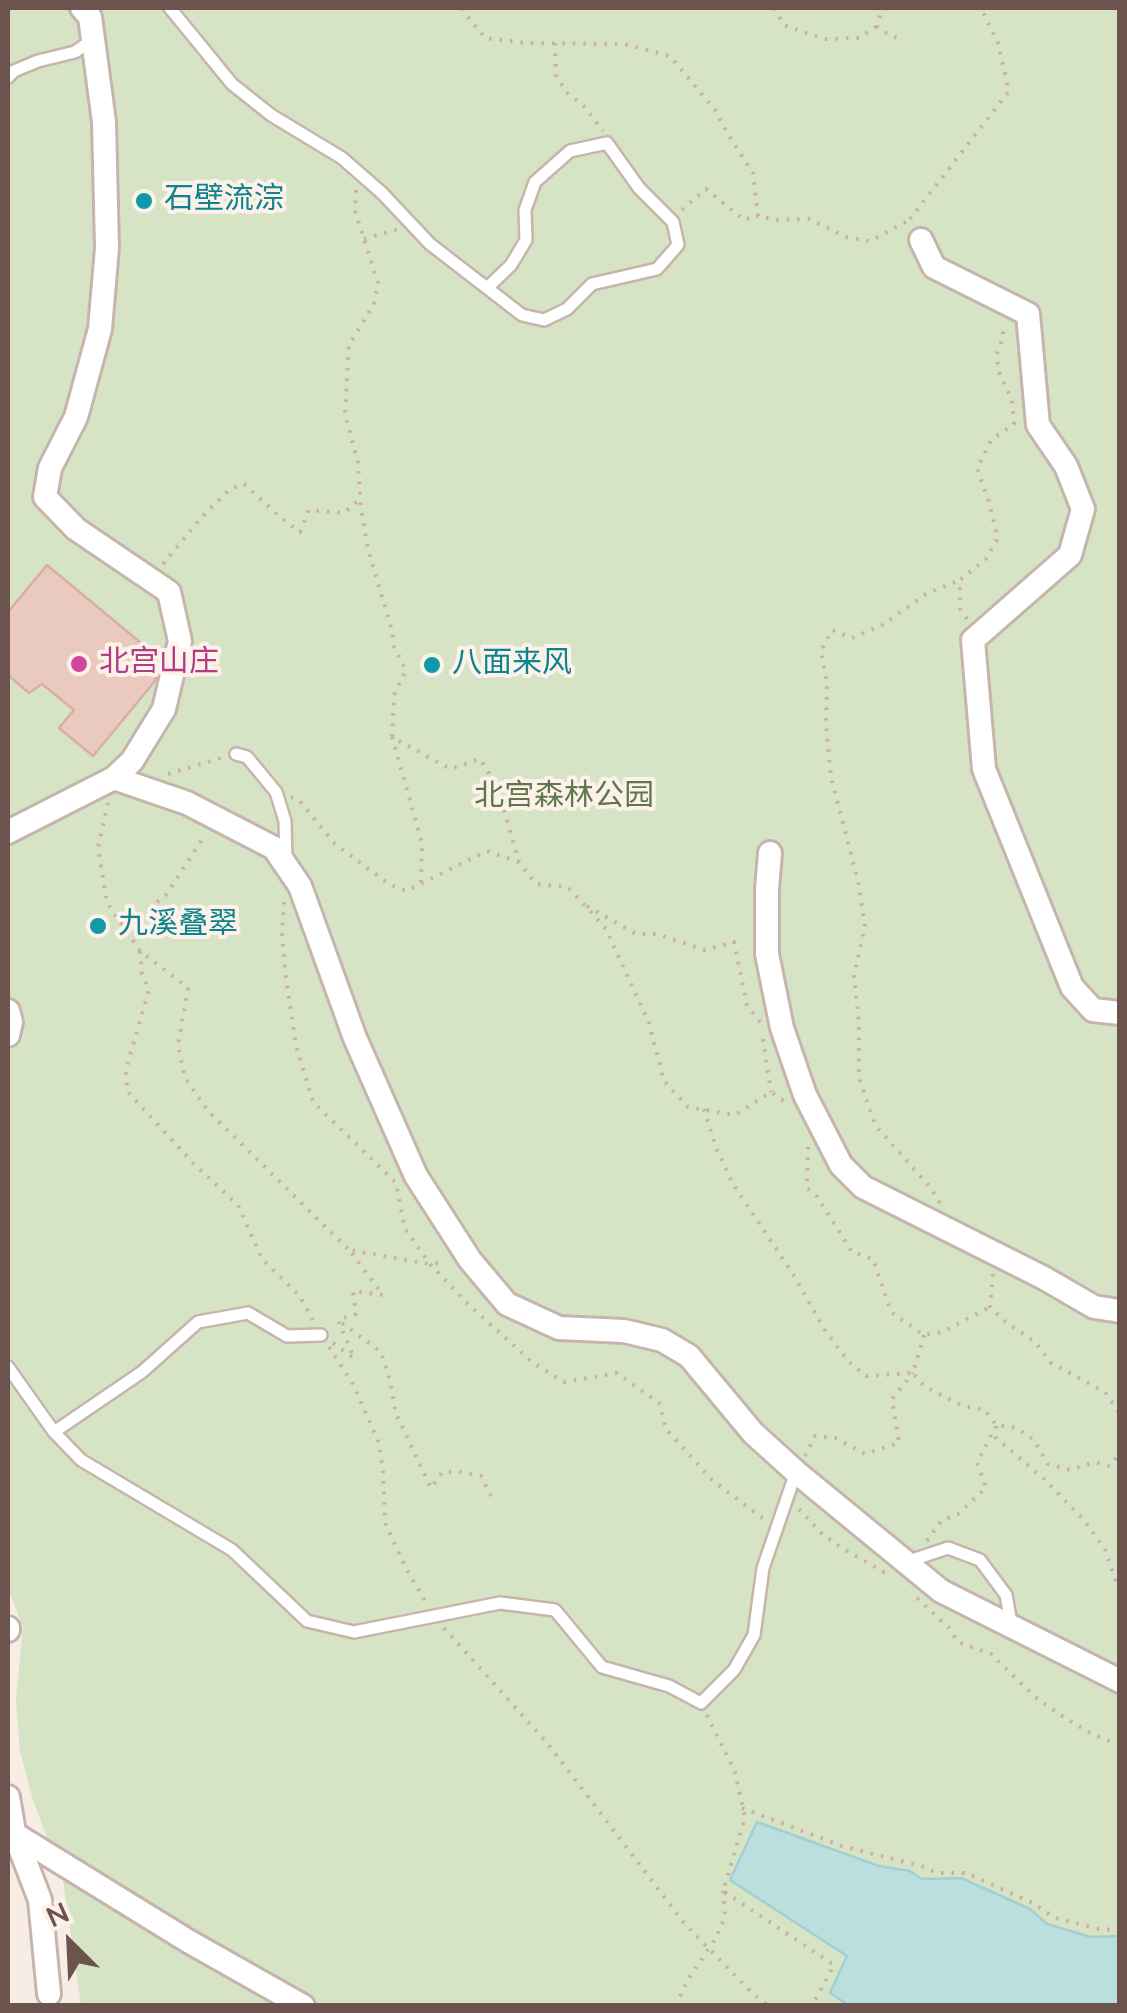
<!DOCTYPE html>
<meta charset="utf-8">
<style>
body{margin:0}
#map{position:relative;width:1127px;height:2013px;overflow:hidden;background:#f8ede4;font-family:"Nunito Sans",sans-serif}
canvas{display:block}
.frame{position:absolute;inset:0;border:10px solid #6d534d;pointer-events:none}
.north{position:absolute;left:20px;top:1893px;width:100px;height:100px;-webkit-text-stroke:8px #fcf2e9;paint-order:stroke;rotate:336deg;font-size:28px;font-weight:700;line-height:40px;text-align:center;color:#6d534d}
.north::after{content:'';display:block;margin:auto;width:35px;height:45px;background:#6d534d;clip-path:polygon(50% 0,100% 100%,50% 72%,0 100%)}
</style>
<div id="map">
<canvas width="1127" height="2013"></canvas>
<div class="frame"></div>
<div class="north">N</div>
</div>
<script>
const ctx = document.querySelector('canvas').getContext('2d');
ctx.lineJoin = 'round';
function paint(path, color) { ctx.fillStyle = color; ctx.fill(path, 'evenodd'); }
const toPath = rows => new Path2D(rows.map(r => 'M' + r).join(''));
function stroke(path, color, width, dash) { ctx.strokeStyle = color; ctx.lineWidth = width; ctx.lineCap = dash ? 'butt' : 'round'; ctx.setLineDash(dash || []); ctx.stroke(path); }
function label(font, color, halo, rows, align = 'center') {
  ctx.font = font + ' "Nunito Sans","Noto Sans SC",sans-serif'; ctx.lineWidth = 8; ctx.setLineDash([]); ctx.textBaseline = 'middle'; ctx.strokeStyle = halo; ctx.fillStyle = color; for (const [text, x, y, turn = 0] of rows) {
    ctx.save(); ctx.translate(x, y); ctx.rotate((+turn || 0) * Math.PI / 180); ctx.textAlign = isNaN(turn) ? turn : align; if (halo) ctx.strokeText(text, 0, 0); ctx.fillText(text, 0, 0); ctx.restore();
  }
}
paint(toPath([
 [8,8,1119,8,1119,2005,81,2005,63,1881,33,1800,20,1752,16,1700,23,1627,8,1589]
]), '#d6e4c5');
const water = toPath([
 [757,1822,879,1866,910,1871,922,1879,961,1878,1030,1909,1047,1924,1091,1937,1119,1936,1119,2005,848,2005,830,1993,847,1956,730,1880,757,1822]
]);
paint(water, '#bbdfde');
stroke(water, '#a3cfcf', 2.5);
const building = toPath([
 [47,565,147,648,140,655,158,670,155,681,93,756,59,728,74,710,42,684,29,693,8,675,8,612,47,565]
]);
paint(building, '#eac9bf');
stroke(building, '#daaea2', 2.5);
const lane = toPath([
 [170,8,232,84,271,115,342,158,382,193,430,244,522,315,544,320,567,309,592,284,657,269,678,245,673,222,639,188,607,143,570,151,535,182,525,210,526,240,511,265,487,288],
 [8,77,14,71,38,61,75,52,92,40],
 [236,754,247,757,276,792,285,821,286,861],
 [8,1367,54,1432,81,1460,232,1550,307,1621,354,1632,500,1603,555,1610,602,1667,669,1686,701,1703,734,1670,754,1635,763,1568,796,1472],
 [54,1432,142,1372,198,1322,248,1313,287,1336,321,1335],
 [906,1562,948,1548,980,1560,1006,1595,1011,1623]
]);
const street = toPath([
 [921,240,934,267,1028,314,1038,425,1066,466,1083,509,1070,555,973,640,984,769,1072,987,1093,1010,1120,1013],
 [114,778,187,803,274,848,300,886,355,1038,416,1176,470,1260,507,1304,559,1328,624,1331,662,1340,689,1356,753,1433,796,1472,941,1591,1120,1681],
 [8,832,114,778,132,761,164,709,180,641,169,592,76,529,45,497,50,468,76,417,100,329,107,248,104,122,90,17,82,8],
 [770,853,767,889,767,954,782,1028,805,1095,841,1165,863,1187,1044,1278,1094,1307,1120,1311],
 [8,1011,11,1022,8,1035],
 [8,1628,8,1630],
 [8,1797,14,1832,40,1900,49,1994],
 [8,1830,188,1941,303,2006]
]);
stroke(lane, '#c7b4ac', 16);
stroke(street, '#c7b4ac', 28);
stroke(toPath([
 [463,8,463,11,485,38,526,43,624,44,670,56,715,110,729,136,753,173,758,216,777,220,809,219,846,237,870,241,908,221],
 [774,8,784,25,824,39,859,38,877,26],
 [887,8,881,13,877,26,890,36,903,39],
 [555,43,556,75,566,92,585,107,603,131],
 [356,190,355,211,378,283,374,304,349,345,345,414,358,463,361,509,368,549,392,631,394,647,406,670,394,695,392,737,450,769,480,759,497,786,519,862,536,884,568,887,606,929,649,1023,664,1081,688,1107,735,1115,771,1092,788,1104],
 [682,210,706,189,744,220,758,216],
 [910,219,1009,91,998,43,981,8],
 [364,239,398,229],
 [163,564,201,518,229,490,244,484,280,517,300,532,309,510,344,513,360,499],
 [967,619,960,609,960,580,986,559,998,538,988,499,977,469,991,440,1014,424,1012,400,998,370,997,354,1003,338,1003,324],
 [392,737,422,843,421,883],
 [168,774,221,758],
 [291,797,299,800,335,844,389,884,406,891,487,851,519,862],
 [108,803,98,848,107,903,140,951,188,988,178,1045,185,1078,209,1112,349,1250],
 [284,902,282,933,286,979,296,1045,313,1102,396,1183,405,1229,430,1264,468,1304,532,1362,564,1382,617,1373,659,1403,666,1429,712,1480,765,1520],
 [587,906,636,934,657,934,705,950,734,942,747,1005,761,1023],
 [121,923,142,914,166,895,205,835],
 [140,951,142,974,149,990,126,1069,127,1091,194,1164,238,1205,262,1259,299,1295,314,1322],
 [763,1039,771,1092],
 [704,1109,716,1148,733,1184,793,1274,826,1332,849,1362,866,1376,913,1373],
 [808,1147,807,1188,816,1195,852,1252,873,1259,891,1312,924,1335,942,1332,990,1307],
 [940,1203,930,1187,875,1125,859,1077,859,1025,854,975,865,926,858,881,831,777,826,725,827,684,821,651,832,630,852,638,881,626,926,594,960,580],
 [993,1274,990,1307,1002,1319,1035,1342,1051,1363,1105,1392,1120,1414],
 [342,1323,381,1352,390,1381,396,1414,431,1488,442,1472,460,1472,481,1476,491,1496],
 [924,1335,913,1373,924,1386,963,1406,985,1410,996,1425,1017,1428,1034,1440,1048,1464,1070,1470,1095,1462,1110,1466,1120,1453],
 [333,1343,354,1358,338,1320,356,1314,353,1291,383,1295,349,1250,430,1264,446,1262],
 [329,1347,353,1384,379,1443,383,1472,385,1523,408,1572,427,1604],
 [996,1426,996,1438,1044,1479,1083,1519,1105,1549,1120,1594],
 [805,1456,815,1436,835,1438,865,1454,899,1443,892,1399,913,1373],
 [799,1509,822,1534,842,1548,887,1574],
 [927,1541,941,1521,958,1514,986,1488,977,1463,994,1429],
 [917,1598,948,1627,958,1642,991,1654,1034,1696,1059,1714,1092,1734,1120,1745],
 [444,1628,548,1744,684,1923,751,1992,768,2006],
 [707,1715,735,1772,745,1818,723,1891,834,1965,812,2006],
 [742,1808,842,1846,925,1867,937,1873,966,1873,1033,1903,1055,1918,1099,1929,1120,1930],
 [676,2006,687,1981,716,1938,725,1917,723,1891]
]), '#ceada3', 4, [2.5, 8]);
stroke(lane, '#fff', 11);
stroke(street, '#fff', 22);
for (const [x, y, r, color] of [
 [144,201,10,"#0f9aa8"],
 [79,664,10,"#d1479c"],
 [432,665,10,"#0f9aa8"],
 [98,926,10,"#0f9aa8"]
]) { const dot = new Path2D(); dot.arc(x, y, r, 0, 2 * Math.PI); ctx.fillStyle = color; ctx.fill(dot); stroke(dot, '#fcf2e9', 4); }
label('30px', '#0d838f', '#fcf2e9', [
 ["石壁流淙",164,201],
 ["八面来风",452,665],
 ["九溪叠翠",118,926]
], 'left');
label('30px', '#b23c85', '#fcf2e9', [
 ["北宫山庄",99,664]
], 'left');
label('30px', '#5f774a', '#fcf2e9', [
 ["北宫森林公园",564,798]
]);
</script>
